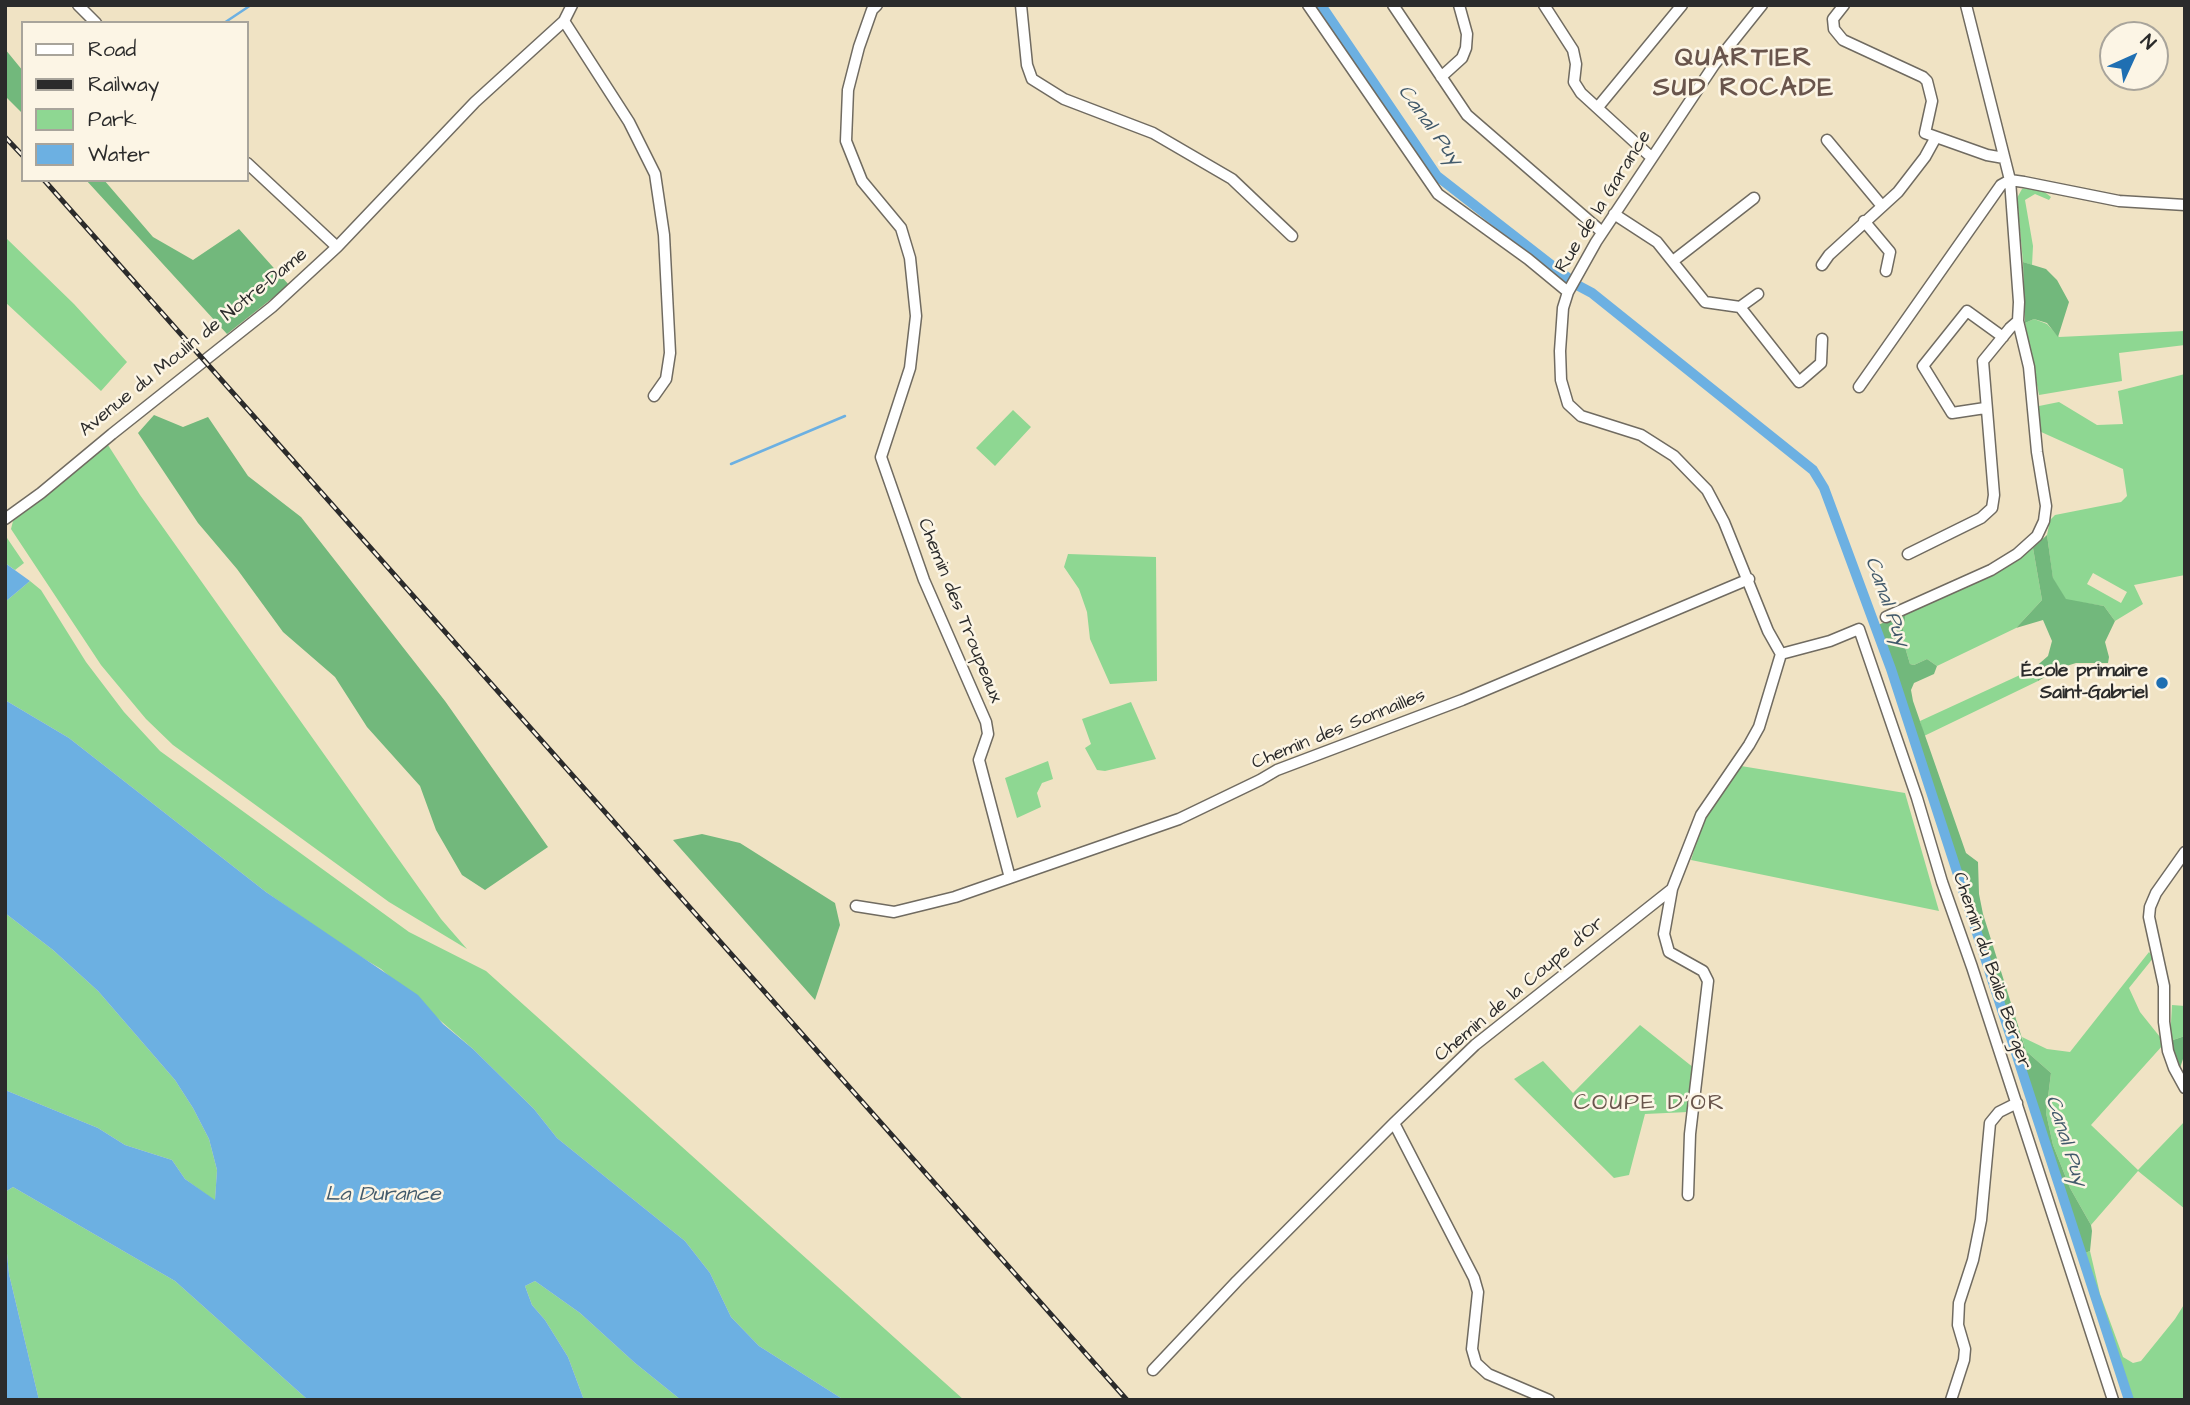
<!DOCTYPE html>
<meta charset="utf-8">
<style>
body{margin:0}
#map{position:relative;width:2190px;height:1405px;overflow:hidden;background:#f0e3c4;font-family:"Architects Daughter",sans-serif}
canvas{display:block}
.frame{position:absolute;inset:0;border:7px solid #2b2b2b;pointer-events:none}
.legend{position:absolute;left:21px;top:21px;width:228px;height:161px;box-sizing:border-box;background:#fcf5e5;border:2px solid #a8a49b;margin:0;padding:9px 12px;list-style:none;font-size:21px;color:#2b2b2b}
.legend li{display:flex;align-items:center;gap:14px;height:35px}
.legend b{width:35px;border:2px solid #a8a49b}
.north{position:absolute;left:2099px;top:21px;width:70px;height:70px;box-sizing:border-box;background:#fcf5e5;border:2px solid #a8a49b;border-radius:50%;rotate:45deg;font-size:19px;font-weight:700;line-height:28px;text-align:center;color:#2b2b2b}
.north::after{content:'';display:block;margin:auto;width:24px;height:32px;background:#1f6fb2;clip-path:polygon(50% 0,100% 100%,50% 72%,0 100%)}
</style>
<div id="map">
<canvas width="2190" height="1405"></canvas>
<div class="frame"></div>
<ul class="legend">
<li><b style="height:9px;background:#fff"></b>Road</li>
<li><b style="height:9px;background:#2b2b2b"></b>Railway</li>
<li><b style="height:19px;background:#8ed792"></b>Park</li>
<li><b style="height:19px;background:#6cb0e2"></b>Water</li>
</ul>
<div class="north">N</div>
</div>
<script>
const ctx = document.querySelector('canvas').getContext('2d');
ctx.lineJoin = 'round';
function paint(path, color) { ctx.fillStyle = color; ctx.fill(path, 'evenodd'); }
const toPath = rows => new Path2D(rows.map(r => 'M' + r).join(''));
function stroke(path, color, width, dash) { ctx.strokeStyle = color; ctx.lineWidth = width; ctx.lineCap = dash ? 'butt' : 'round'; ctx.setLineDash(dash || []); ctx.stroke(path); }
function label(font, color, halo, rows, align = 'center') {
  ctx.font = font + ' "Architects Daughter",sans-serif'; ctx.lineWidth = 5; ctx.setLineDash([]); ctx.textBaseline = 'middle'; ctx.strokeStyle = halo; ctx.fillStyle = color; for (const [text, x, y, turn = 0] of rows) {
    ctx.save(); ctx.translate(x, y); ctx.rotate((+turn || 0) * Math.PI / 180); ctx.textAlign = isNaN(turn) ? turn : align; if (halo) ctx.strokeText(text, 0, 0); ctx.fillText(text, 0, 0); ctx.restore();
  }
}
paint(toPath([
 [2027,187,2042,190,2051,197,2049,200,2035,194,2025,200,2033,246,2032,265,2023,262,2017,198,2022,189],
 [5,237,74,304,127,362,101,391,5,302],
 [2034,319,2047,324,2059,337,2185,331,2185,345,2119,353,2122,381,2039,395,2025,323],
 [2185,374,2185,575,2134,585,2143,604,2115,621,2104,606,2066,600,2053,579,2047,535,2050,520,2055,515,2121,502,2127,496,2123,469,2039,431,2039,406,2059,402,2097,425,2123,424,2118,391],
 [2093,573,2127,592,2121,603,2087,584],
 [1013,410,1031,427,995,466,976,448],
 [108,445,140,495,441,919,467,949,389,902,173,745,146,719,101,665,11,529,13,521],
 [5,535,24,563,15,570,5,563],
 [2033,548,2042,600,2016,628,1937,666,1927,659,1914,665,1910,664,1902,637,1906,613,1989,576,2012,564],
 [1068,554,1156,557,1157,681,1110,684,1090,639,1087,612,1079,589,1064,567],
 [30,581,41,590,86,662,124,712,160,751,409,932,486,971,964,1400,844,1400,759,1346,731,1317,710,1273,685,1241,557,1138,534,1109,473,1049,381,969,346,948,266,892,69,738,5,700,5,602],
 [2033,669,2038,681,1924,736,1920,721],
 [1131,702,1156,759,1105,771,1097,770,1085,748,1091,744,1082,719],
 [1048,761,1053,779,1042,783,1037,793,1041,807,1017,818,1005,778],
 [1741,766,1905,793,1939,911,1691,860,1704,818],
 [5,913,53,950,98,991,175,1080,193,1108,209,1139,217,1170,215,1201,185,1179,172,1160,125,1145,98,1128,5,1090],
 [2149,952,2154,957,2129,988,2140,1012,2160,1037,2163,1045,2091,1125,2138,1170,2185,1121,2185,1209,2138,1171,2091,1225,2070,1188,2053,1145,2046,1113,2051,1073,2026,1051,2022,1037,2047,1049,2070,1052],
 [2172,1005,2185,1006,2185,1036,2170,1041],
 [1640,1025,1694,1068,1688,1112,1645,1114,1629,1175,1614,1178,1514,1079,1543,1061,1573,1093],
 [13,1187,175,1281,308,1400,39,1400,9,1274,5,1233,5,1192],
 [2090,1251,2100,1294,2123,1357,2133,1363,2141,1361,2175,1319,2185,1303,2185,1400,2131,1400,2083,1254],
 [535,1281,580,1313,635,1363,681,1400,584,1400,568,1357,545,1320,532,1305,525,1286]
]), '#8ed792');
paint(toPath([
 [5,49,23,71,23,114,5,96],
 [86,180,104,180,153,237,193,260,239,229,289,285,227,334],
 [2023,262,2046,269,2057,280,2069,302,2058,337,2047,323,2034,319,2025,323],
 [154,415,183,427,208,417,248,476,301,517,445,701,548,847,485,890,462,875,436,830,420,786,367,727,335,677,283,632,237,569,198,523,138,433],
 [2047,535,2053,578,2066,599,2104,606,2115,621,2105,642,2109,657,2108,663,2076,663,2060,668,2038,681,2033,669,2048,656,2052,641,2043,620,2016,628,2042,600,2033,548],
 [1906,613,1902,637,1910,664,1914,665,1927,659,1937,666,1934,674,1914,683,1911,690,1913,701,1966,853,1978,862,1979,894,1983,914,2026,1051,2051,1073,2046,1113,2053,1145,2070,1188,2091,1225,2092,1231,2090,1251,2083,1254,1878,625],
 [702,834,740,843,835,903,840,925,815,1000,673,840],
 [2185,1036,2185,1053,2179,1071,2170,1041]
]), '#72b87c');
paint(toPath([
 [5,563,30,581,5,602],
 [5,700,69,738,266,892,418,995,443,1024,473,1049,534,1109,557,1138,685,1241,710,1273,731,1317,759,1346,844,1400,681,1400,635,1363,580,1313,535,1281,525,1286,532,1305,545,1320,568,1357,584,1400,308,1400,175,1281,13,1187,5,1192,5,1090,98,1128,125,1145,172,1160,185,1179,215,1200,217,1170,209,1139,193,1108,175,1080,98,991,53,950,5,913],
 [5,1233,9,1274,39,1400,5,1400]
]), '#6cb0e2');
stroke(toPath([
 [224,23,251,5],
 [731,464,845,416]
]), '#6cb0e2', 2.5);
stroke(toPath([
 [1321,5,1437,176,1577,285,1592,293,1813,470,1824,488,1891,669,2129,1400]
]), '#6cb0e2', 10);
const minor = toPath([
 [78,5,96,23],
 [877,5,872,10,859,47,848,90,846,141,862,181,901,228,910,258,916,316,910,368,881,457,924,580,986,722,988,734,979,760,1010,878],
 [1021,5,1027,65,1032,79,1064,99,1153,133,1232,179,1292,236],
 [1308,5,1438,194,1528,259,1568,292],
 [1393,5,1467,115,1602,232],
 [1544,5,1573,50,1576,64,1574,82,1581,93,1651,157],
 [1844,5,1833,19,1834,29,1843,40,1923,77,1927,81,1932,101,1925,133,1987,155,2004,158],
 [564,21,629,122,655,174,664,235,670,353,666,379,654,396],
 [1441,77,1462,58,1466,48,1467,34,1459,5],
 [1598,107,1682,5],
 [1827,140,1882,206],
 [247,163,337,247],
 [1614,214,1657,242,1705,302,1740,307,1758,294],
 [1864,221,1890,252,1886,271],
 [1673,261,1754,198],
 [1822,265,1829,255,1898,192,1925,157,1936,137],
 [1740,307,1799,382,1821,363,1822,339],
 [1859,387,2001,185,2010,180,2024,182,2119,201,2185,205],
 [1985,408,1952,413,1923,366,1967,311,2003,337],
 [5,519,41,493,112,434,272,307,337,247,475,102,564,21,572,5],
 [1908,554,1981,518,1992,508,1994,495,1983,361,2010,328,2018,321],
 [1886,617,1991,570,2017,554,2037,536,2044,521,2046,506,2037,452,2029,367,2018,321,2019,302,2010,180,1966,5],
 [1781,654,1830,641,1859,629,1917,798,1942,882,1972,967,2113,1400],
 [2185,852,2156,893,2150,907,2149,917,2164,986,2164,1022,2168,1051,2174,1068,2185,1088],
 [1672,889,1664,934,1669,952,1703,971,1708,981,1690,1134,1688,1195],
 [856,906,894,912,955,897,1179,819,1260,780,1277,770,1462,700,1749,579],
 [1394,1123,1474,1278,1478,1292,1472,1349,1476,1363,1488,1374,1549,1400],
 [1153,1370,1237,1281,1394,1123,1475,1045,1672,889,1701,815,1749,745,1759,727,1781,654,1768,631,1724,522,1707,490,1674,456,1641,435,1581,416,1568,404,1561,380,1560,351,1563,308,1568,292,1596,242,1714,65,1762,5],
 [1951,1400,1964,1360,1965,1349,1958,1325,1959,1303,1973,1260,1981,1220,1990,1123,1999,1112,2017,1103]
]);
stroke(minor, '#706b61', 13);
stroke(minor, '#fff', 10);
const rail = toPath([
 [5,137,23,156],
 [44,180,1127,1400]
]);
stroke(rail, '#2b2b2b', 5);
stroke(rail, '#fcf5e5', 2.5, [8]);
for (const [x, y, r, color] of [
 [2162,683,7,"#1f6fb2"]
]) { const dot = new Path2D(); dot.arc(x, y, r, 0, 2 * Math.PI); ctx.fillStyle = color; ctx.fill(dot); stroke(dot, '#fcf5e5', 2.5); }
label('19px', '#2b2b2b', '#fcf5e5', [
 ["Rue de la Garance",1604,202,-58],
 ["Avenue du Moulin de Notre-Dame",194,343,-39],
 ["Chemin des Troupeaux",959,611,68],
 ["Chemin des Sonnailles",1339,730,-22],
 ["Chemin du Baile Berger",1991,971,71],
 ["Chemin de la Coupe d'Or",1520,990,-40]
]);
label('bold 19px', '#2b2b2b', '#fcf5e5', [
 ["École primaire",2148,672],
 ["Saint-Gabriel",2148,694]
], 'right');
label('italic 21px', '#425a6b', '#fcf5e5', [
 ["Canal Puy",1429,126,54],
 ["Canal Puy",1886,602,70],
 ["Canal Puy",2065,1141,72],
 ["La Durance",383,1196]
]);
ctx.letterSpacing = '2px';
label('23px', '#69554c', '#fcf5e5', [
 ["COUPE D'OR",1650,1104]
]);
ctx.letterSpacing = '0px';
ctx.letterSpacing = '2px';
label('bold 26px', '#69554c', '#fcf5e5', [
 ["QUARTIER",1744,60],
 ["SUD ROCADE",1744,90]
]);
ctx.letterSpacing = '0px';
</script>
